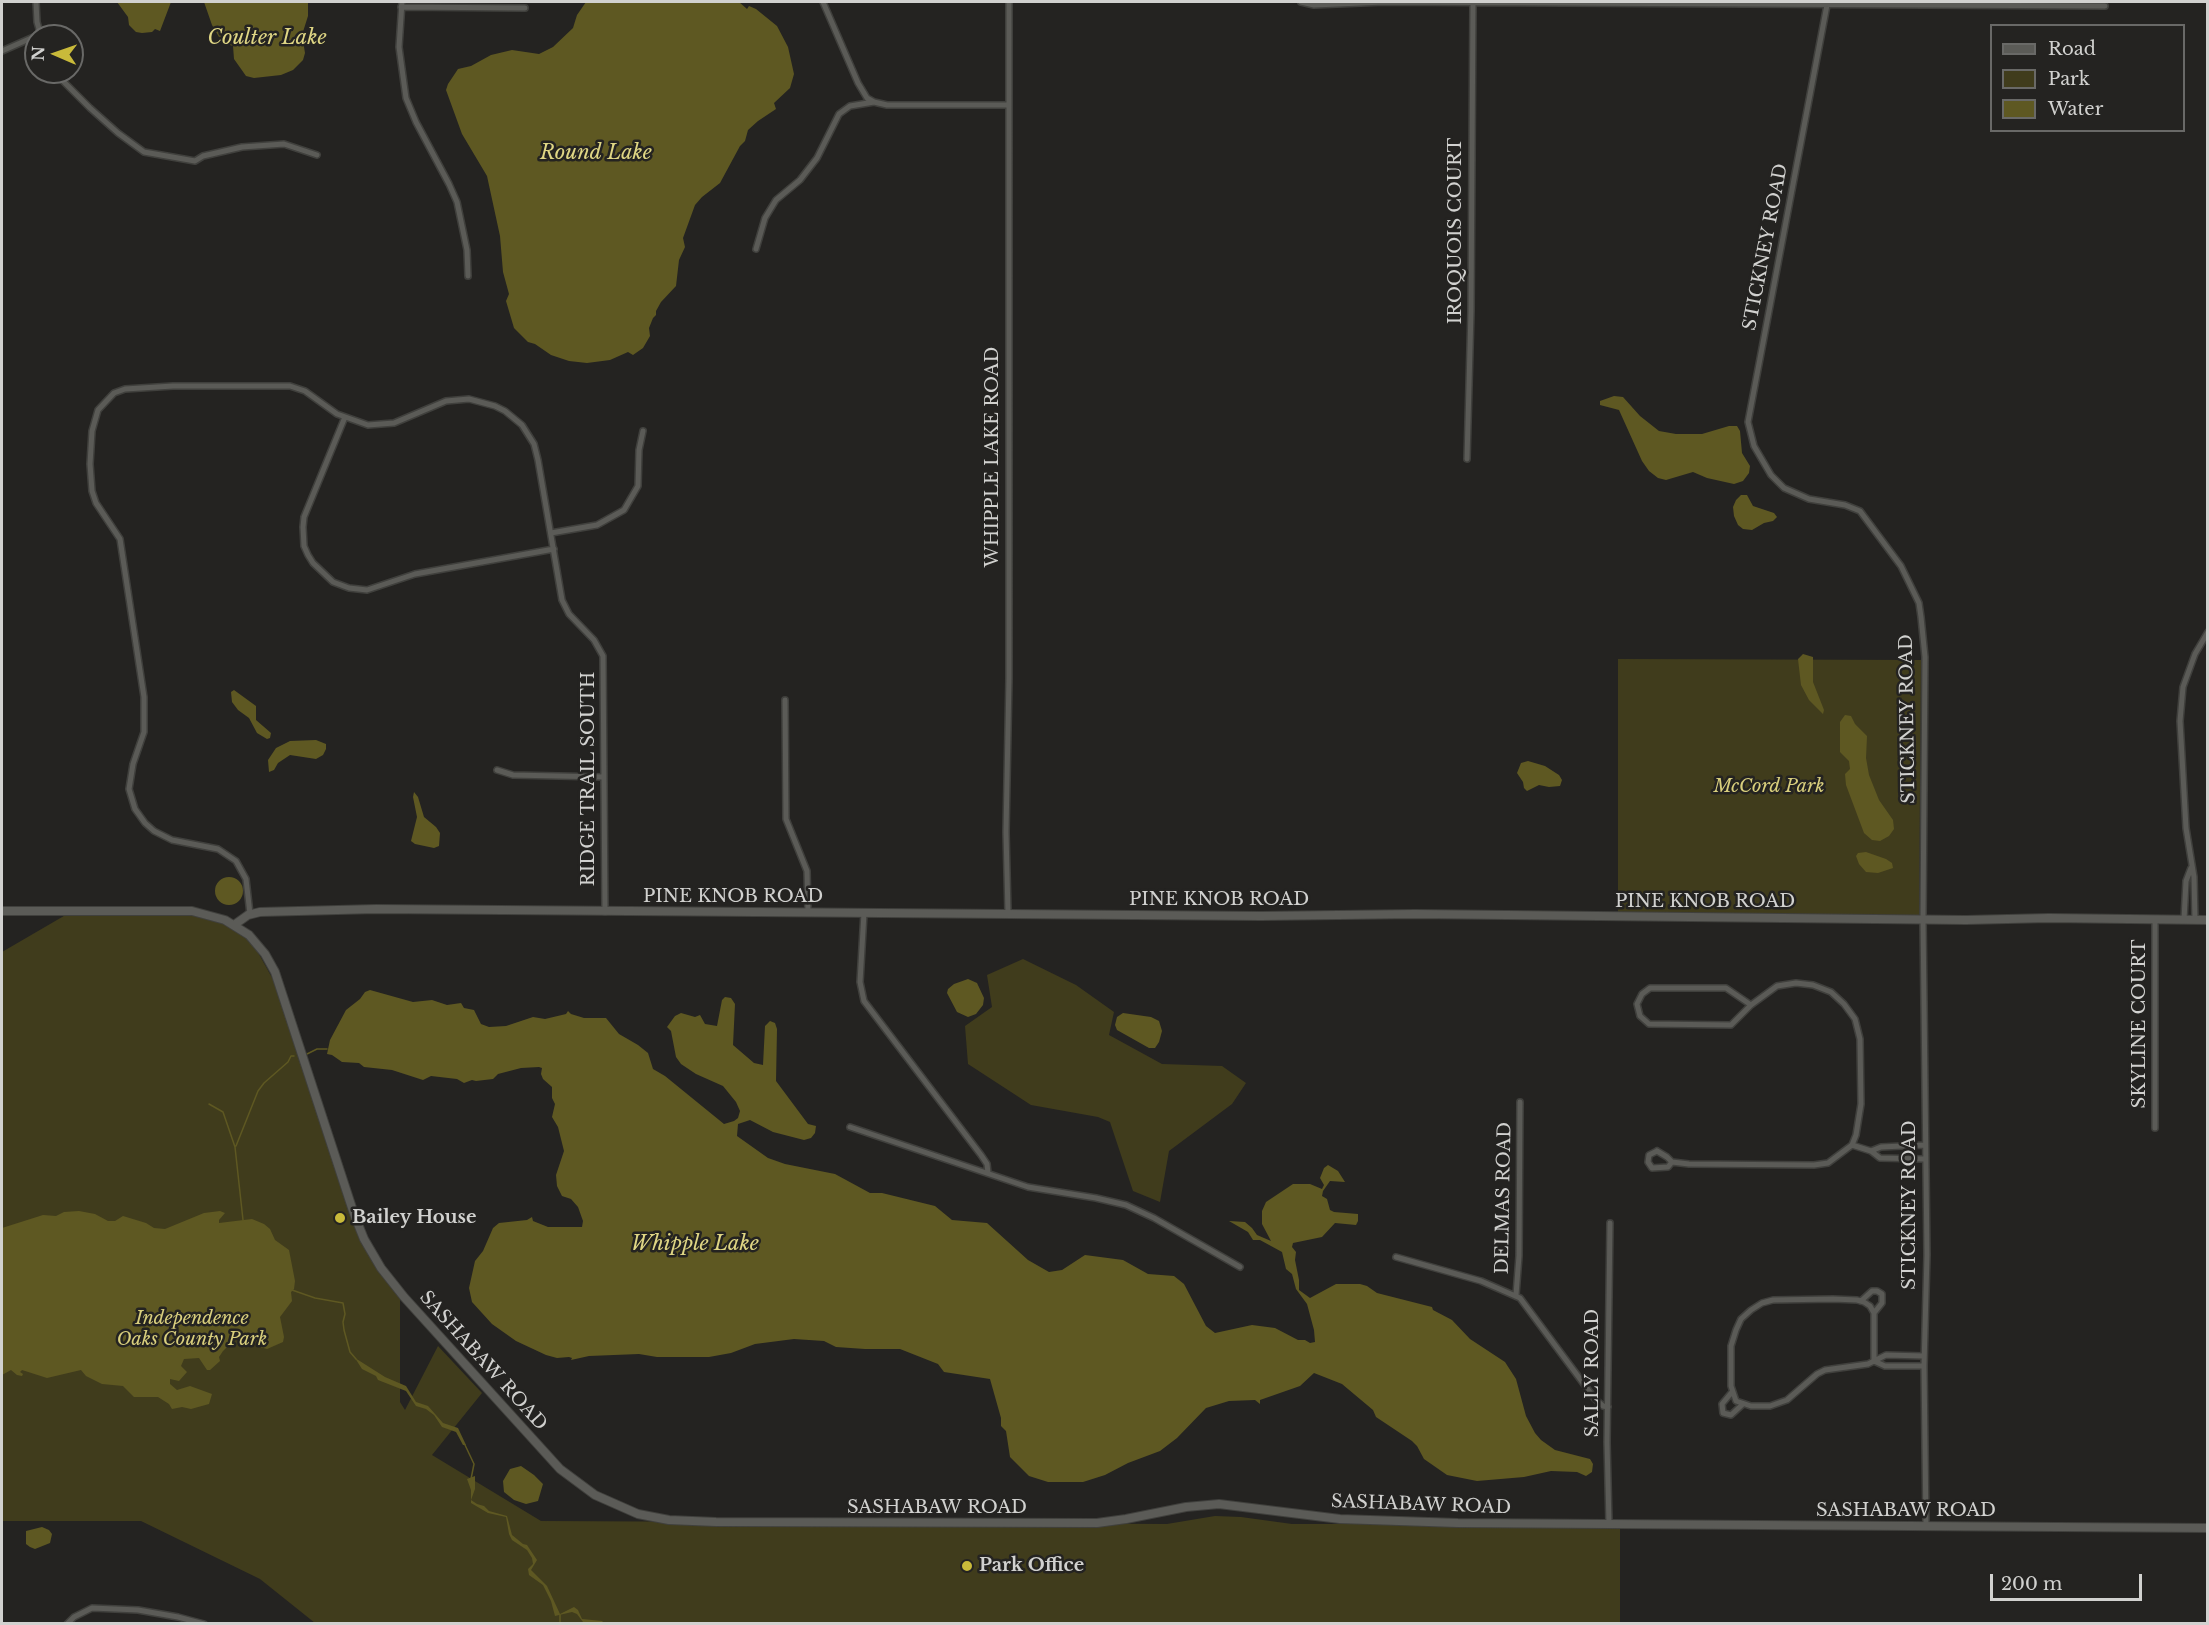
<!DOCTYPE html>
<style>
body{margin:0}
#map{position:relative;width:2209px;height:1625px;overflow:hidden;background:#242321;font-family:"Libre Baskerville",serif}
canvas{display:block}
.frame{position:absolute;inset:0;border:3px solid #d1d1cf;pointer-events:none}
.legend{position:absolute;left:1990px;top:24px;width:195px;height:108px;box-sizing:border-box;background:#242321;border:2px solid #696967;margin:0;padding:8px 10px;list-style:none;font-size:18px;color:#d1d1cf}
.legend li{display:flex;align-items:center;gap:12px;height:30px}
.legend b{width:30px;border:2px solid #696967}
.north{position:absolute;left:24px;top:24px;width:60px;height:60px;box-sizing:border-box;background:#242321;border:2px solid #696967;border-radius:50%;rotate:272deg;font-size:16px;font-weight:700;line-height:24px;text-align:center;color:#d1d1cf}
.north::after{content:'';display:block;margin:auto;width:21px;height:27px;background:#c9ba3a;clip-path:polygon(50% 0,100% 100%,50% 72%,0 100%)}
.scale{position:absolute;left:1990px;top:1574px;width:152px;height:27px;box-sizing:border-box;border:3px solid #d1d1cf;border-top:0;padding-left:8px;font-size:18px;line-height:21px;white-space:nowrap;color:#d1d1cf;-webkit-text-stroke:4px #242321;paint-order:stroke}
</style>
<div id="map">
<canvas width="2209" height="1625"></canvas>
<div class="frame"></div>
<ul class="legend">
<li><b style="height:8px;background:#5b5b57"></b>Road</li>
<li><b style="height:16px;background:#403c1c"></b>Park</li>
<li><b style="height:16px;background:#5e5822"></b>Water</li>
</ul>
<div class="north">N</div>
<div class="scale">200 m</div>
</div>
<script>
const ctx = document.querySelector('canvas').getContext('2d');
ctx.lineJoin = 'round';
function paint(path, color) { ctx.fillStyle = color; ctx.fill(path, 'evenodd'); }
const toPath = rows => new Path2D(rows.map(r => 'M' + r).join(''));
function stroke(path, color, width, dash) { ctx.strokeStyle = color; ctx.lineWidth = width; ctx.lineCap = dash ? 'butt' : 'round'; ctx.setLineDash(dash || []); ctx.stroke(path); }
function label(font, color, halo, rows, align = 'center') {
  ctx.font = font + ' "Libre Baskerville",serif'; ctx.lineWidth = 5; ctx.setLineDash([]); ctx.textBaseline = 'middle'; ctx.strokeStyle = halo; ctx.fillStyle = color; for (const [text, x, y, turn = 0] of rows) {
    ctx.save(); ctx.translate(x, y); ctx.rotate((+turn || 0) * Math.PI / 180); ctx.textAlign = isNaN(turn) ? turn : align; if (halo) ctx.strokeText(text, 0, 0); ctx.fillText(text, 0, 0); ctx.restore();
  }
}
paint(toPath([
 [1618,659,1921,660,1919,916,1618,914],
 [69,913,192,915,208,918,226,925,242,934,255,947,275,983,354,1225,371,1259,400,1296,400,1402,405,1410,438,1346,482,1393,432,1455,541,1521,1167,1524,1215,1516,1241,1517,1292,1524,1620,1524,1620,1623,315,1623,260,1579,141,1521,2,1521,2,952],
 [1023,959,1076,985,1114,1012,1109,1035,1162,1064,1222,1066,1246,1083,1232,1104,1169,1151,1160,1202,1133,1191,1110,1122,1098,1117,1031,1105,968,1064,965,1026,992,1007,987,975]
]), '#403c1c');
paint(toPath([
 [117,2,171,2,160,31,155,29,152,32,142,33,136,32,129,25,128,17],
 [204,2,308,2,308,16,302,35,305,53,303,60,293,70,281,75,254,78,246,76,234,59,233,46,227,44,219,37,212,25],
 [586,2,739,2,747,9,749,6,756,9,777,26,788,47,794,74,790,88,774,103,776,109,758,121,748,130,745,141,740,146,720,183,702,197,695,205,683,238,685,247,679,260,676,286,661,302,656,311,656,315,653,318,649,328,650,336,643,348,633,355,628,352,610,360,587,363,569,361,551,355,535,344,528,342,514,328,506,301,509,294,503,272,500,236,487,176,462,134,446,90,448,84,458,69,471,66,491,55,512,50,539,54,553,47,573,28,577,15],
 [1614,396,1623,397,1640,416,1659,431,1676,434,1702,434,1729,426,1737,426,1740,431,1742,453,1750,466,1749,473,1743,481,1734,484,1707,478,1693,472,1666,480,1658,478,1649,471,1642,461,1619,410,1600,405,1600,401],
 [1741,495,1747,495,1753,506,1774,513,1777,517,1773,521,1764,523,1752,530,1743,529,1738,525,1734,516,1733,507,1736,500],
 [1803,654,1813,657,1813,682,1824,710,1823,714,1809,700,1801,685,1798,659],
 [234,690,256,706,256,720,271,733,270,738,267,739,257,733,249,718,238,710,232,702,231,692],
 [1845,715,1851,716,1855,724,1867,736,1866,758,1869,775,1879,800,1893,820,1894,829,1889,836,1880,841,1872,840,1864,833,1846,785,1845,774,1850,769,1849,761,1840,752,1840,722],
 [316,740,326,744,326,749,323,755,316,759,290,755,278,763,274,770,269,772,268,760,276,748,290,741],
 [1528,761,1545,766,1559,775,1562,780,1560,786,1549,787,1539,785,1527,791,1524,788,1523,782,1517,773,1521,763],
 [414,792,418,797,424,817,436,827,440,833,439,846,434,848,415,844,411,841,417,817,413,797],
 [1866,852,1886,859,1892,863,1893,868,1878,873,1866,872,1859,864,1856,856,1858,853],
 '215 891a14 14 0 1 1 28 0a14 14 0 1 1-28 0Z',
 [968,979,977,983,984,998,983,1005,976,1014,968,1017,957,1012,947,993,948,989,954,984],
 [370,990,413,1002,432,1000,447,1005,461,1003,464,1008,474,1010,481,1024,489,1027,506,1026,533,1017,545,1019,566,1014,568,1011,571,1014,584,1018,606,1018,619,1034,638,1045,648,1053,653,1069,665,1076,724,1124,734,1121,738,1118,740,1111,736,1102,723,1086,696,1074,681,1064,676,1057,671,1031,667,1027,675,1016,681,1013,695,1017,700,1015,705,1024,717,1026,722,1000,725,997,731,998,735,1004,733,1045,754,1063,763,1065,765,1026,770,1021,775,1023,777,1029,776,1081,808,1124,816,1126,815,1133,811,1138,804,1140,773,1132,750,1120,738,1124,737,1136,768,1158,785,1164,835,1174,870,1193,882,1193,935,1206,952,1220,987,1223,1028,1260,1049,1272,1062,1270,1085,1255,1123,1260,1148,1274,1174,1276,1184,1284,1206,1326,1215,1333,1252,1325,1275,1328,1298,1340,1305,1340,1310,1343,1315,1342,1314,1330,1307,1304,1296,1289,1292,1274,1286,1269,1282,1252,1260,1240,1253,1240,1248,1232,1229,1221,1245,1222,1252,1228,1257,1235,1271,1241,1262,1224,1262,1211,1266,1202,1293,1184,1310,1184,1322,1189,1324,1185,1320,1178,1324,1168,1328,1165,1338,1171,1345,1182,1330,1181,1323,1191,1322,1196,1327,1199,1330,1210,1334,1212,1358,1214,1358,1221,1356,1225,1335,1223,1322,1237,1293,1243,1292,1247,1296,1252,1295,1260,1299,1280,1299,1290,1310,1298,1336,1284,1360,1284,1367,1286,1377,1293,1432,1307,1433,1310,1452,1320,1470,1339,1505,1362,1516,1379,1526,1416,1535,1433,1541,1440,1555,1450,1590,1459,1593,1464,1592,1472,1586,1476,1577,1472,1551,1471,1524,1477,1477,1481,1447,1475,1424,1459,1417,1446,1412,1441,1376,1417,1373,1410,1342,1384,1314,1373,1300,1386,1260,1400,1260,1404,1255,1400,1229,1401,1206,1408,1177,1438,1160,1451,1128,1463,1105,1475,1083,1482,1048,1482,1029,1476,1010,1457,1006,1431,1001,1426,1001,1418,990,1379,944,1372,938,1364,900,1349,865,1349,836,1347,824,1341,794,1339,755,1344,731,1353,709,1357,657,1357,639,1354,589,1356,571,1360,572,1358,569,1357,557,1358,546,1355,516,1341,492,1324,472,1302,469,1288,475,1261,483,1251,493,1228,499,1223,527,1220,532,1217,533,1221,548,1227,582,1227,583,1221,578,1207,571,1199,562,1196,557,1186,556,1175,564,1151,558,1127,552,1117,555,1104,552,1098,552,1087,543,1079,541,1074,542,1068,539,1067,521,1068,498,1074,493,1079,476,1081,472,1080,464,1083,457,1079,431,1076,423,1080,392,1070,364,1067,359,1063,342,1062,332,1055,327,1054,330,1040,346,1010,360,999,365,992],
 [1123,1013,1151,1017,1159,1021,1162,1031,1159,1042,1155,1048,1149,1048,1117,1030,1115,1025,1117,1017],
 [79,1211,95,1214,108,1221,115,1221,123,1216,146,1223,154,1228,165,1229,204,1213,220,1211,225,1213,219,1220,219,1223,252,1219,264,1224,270,1229,275,1240,289,1250,295,1281,294,1289,291,1292,292,1301,280,1317,284,1337,283,1342,267,1349,260,1347,251,1339,246,1340,245,1336,234,1340,223,1351,219,1357,220,1361,210,1370,207,1370,199,1358,184,1359,181,1366,187,1372,179,1381,170,1379,170,1384,177,1390,190,1386,212,1394,209,1404,191,1409,182,1407,172,1409,169,1404,158,1397,134,1397,123,1386,102,1384,86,1376,81,1370,47,1378,22,1370,20,1372,23,1374,22,1376,17,1375,11,1370,2,1375,2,1228,43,1215,56,1216,64,1212],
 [355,1358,385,1377,406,1386,416,1402,428,1406,443,1423,458,1428,466,1445,463,1445,456,1432,442,1427,434,1415,426,1409,416,1406,406,1391,378,1380,376,1376,362,1369],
 [521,1466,534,1475,543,1484,538,1501,526,1504,514,1500,504,1492,503,1481,510,1469],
 [475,1476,475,1489,471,1500,477,1504,484,1506,489,1511,507,1516,512,1535,523,1544,527,1545,537,1560,531,1570,547,1586,560,1614,574,1607,578,1610,582,1619,602,1621,604,1623,583,1622,577,1614,572,1612,555,1616,551,1601,543,1585,529,1575,528,1569,533,1564,532,1558,527,1550,512,1540,509,1534,506,1517,488,1513,471,1503,471,1490,467,1479],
 [42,1527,49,1530,52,1534,50,1543,35,1549,30,1547,26,1544,26,1531]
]), '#5e5822');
stroke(toPath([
 [307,1054,317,1049,327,1049],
 [209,1104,223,1112,235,1147,243,1220],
 [236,1146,258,1091,264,1083,288,1062,291,1056,294,1056],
 [292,1290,315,1298,343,1303,345,1314,343,1322,344,1330,350,1352,356,1359],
 [465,1445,474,1464,471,1479],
 [560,1624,560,1615]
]), '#5e5822', 1.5);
const street = toPath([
 [36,2,37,22,41,36],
 [402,2,399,47,406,98,416,122,449,184,457,202,467,250,468,276],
 [823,2,858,83,867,98,874,102,887,105,1008,105],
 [1301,2,1314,5,1384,2,2105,6],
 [1827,5,1748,422,1754,446,1771,475,1784,488,1809,499,1845,505,1860,511,1901,566,1919,603,1921,617,1925,657,1923,919,1927,1255,1924,1366,1926,1526],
 [401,7,525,8],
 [2,51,36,36],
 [58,72,64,82,90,108,118,133,144,152,195,161,203,156,242,147,284,144,317,155],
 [756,249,765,218,776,200,800,180,817,158,839,114,850,106,874,102],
 [345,417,304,517,303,527,304,546,308,555,313,563,333,582,349,588,367,590,415,574,554,549],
 [1467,459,1471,311,1473,3],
 [551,533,597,525,624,510,638,486,639,450,643,431],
 [785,700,786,819,807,871,808,912],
 [497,770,513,775,604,777],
 [864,913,860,982,864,1001,981,1155,987,1164,988,1173],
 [1008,913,1006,832,1009,678,1009,2],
 [250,914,246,879,236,861,218,849,172,840,154,831,145,823,135,809,129,789,133,764,144,732,144,697,120,539,96,503,92,491,90,464,92,431,98,410,114,393,125,389,173,386,290,386,305,391,337,414,368,425,394,423,446,401,469,399,495,406,505,411,522,425,534,444,538,460,562,600,569,614,594,640,603,656,605,912],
 [2155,919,2155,1128],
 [2184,920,2186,881,2191,868],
 [2195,920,2194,877,2186,828,2180,721,2183,687,2195,654,2208,632],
 [850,1127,1028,1187,1096,1198,1126,1205,1154,1218,1240,1267],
 [1852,1145,1871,1151,1880,1158,1924,1159],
 [1657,1151,1667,1157,1672,1162,1668,1167,1652,1168,1648,1162,1649,1155,1657,1151],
 [1871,1151,1881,1147,1924,1145],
 [1672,1162,1689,1164,1814,1165,1828,1163,1852,1145,1856,1135,1861,1104,1860,1039,1855,1019,1844,1004,1831,992,1813,985,1796,983,1777,986,1751,1005,1731,1025,1649,1024,1640,1016,1637,1004,1642,994,1650,988,1726,988,1751,1005],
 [1396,1257,1481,1281,1520,1298,1595,1399,1603,1406,1608,1407],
 [1516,1295,1519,1256,1520,1102],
 [1861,1301,1872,1291,1877,1291,1882,1294,1882,1303,1874,1313],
 [1874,1361,1874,1313,1870,1306,1864,1302,1857,1300,1833,1299,1773,1300,1762,1303,1751,1310,1741,1319,1736,1330,1731,1346,1731,1386,1736,1401,1751,1406,1770,1406,1787,1400,1817,1374,1825,1370,1868,1364,1886,1355,1924,1356],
 [1874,1361,1885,1366,1924,1366],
 [1732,1392,1722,1404,1723,1413,1731,1415,1743,1404],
 [1609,1524,1607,1442,1610,1223],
 [67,1624,74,1617,92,1608,138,1610,178,1617,204,1624]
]);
const secondary = toPath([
 [2,911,192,911,225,920,249,935,265,954,275,972,354,1214,364,1239,381,1268,404,1297,560,1469,595,1495,638,1514,669,1520,716,1522,1097,1523,1126,1519,1186,1507,1219,1504,1340,1519,1458,1523,2208,1528],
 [234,925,248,915,260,912,376,909,1261,916,1415,914,1966,920,2049,918,2208,920]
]);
stroke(street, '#40403d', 8);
stroke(secondary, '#40403d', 10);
stroke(street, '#5b5b57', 5);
stroke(secondary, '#5b5b57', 8);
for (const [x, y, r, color] of [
 [340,1218,6,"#c9ba3a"],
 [967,1566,6,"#c9ba3a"]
]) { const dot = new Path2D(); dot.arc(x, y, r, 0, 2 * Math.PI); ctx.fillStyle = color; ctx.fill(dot); stroke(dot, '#242321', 2); }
label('18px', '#d1d1cf', '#242321', [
 ["IROQUOIS COURT",1456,231,-90],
 ["STICKNEY ROAD",1766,247,-79],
 ["WHIPPLE LAKE ROAD",993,457,-90],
 ["STICKNEY ROAD",1908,719,-91],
 ["RIDGE TRAIL SOUTH",589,779,-90],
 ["PINE KNOB ROAD",733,897],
 ["PINE KNOB ROAD",1219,900],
 ["PINE KNOB ROAD",1705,902],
 ["SKYLINE COURT",2140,1024,-90],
 ["DELMAS ROAD",1504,1198,-89],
 ["STICKNEY ROAD",1910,1205,-90],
 ["SASHABAW ROAD",483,1361,48],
 ["SALLY ROAD",1593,1373,-90],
 ["SASHABAW ROAD",1421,1505,2],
 ["SASHABAW ROAD",937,1508],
 ["SASHABAW ROAD",1906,1511]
]);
label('italic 18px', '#d9cf7d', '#242321', [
 ["McCord Park",1769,787],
 ["Independence",192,1319],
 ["Oaks County Park",192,1340]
]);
label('bold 18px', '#d1d1cf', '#242321', [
 ["Bailey House",352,1218],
 ["Park Office",979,1566]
], 'left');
label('italic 20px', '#dfd684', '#242321', [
 ["Coulter Lake",267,38],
 ["Round Lake",596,153],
 ["Whipple Lake",695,1244]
]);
</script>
